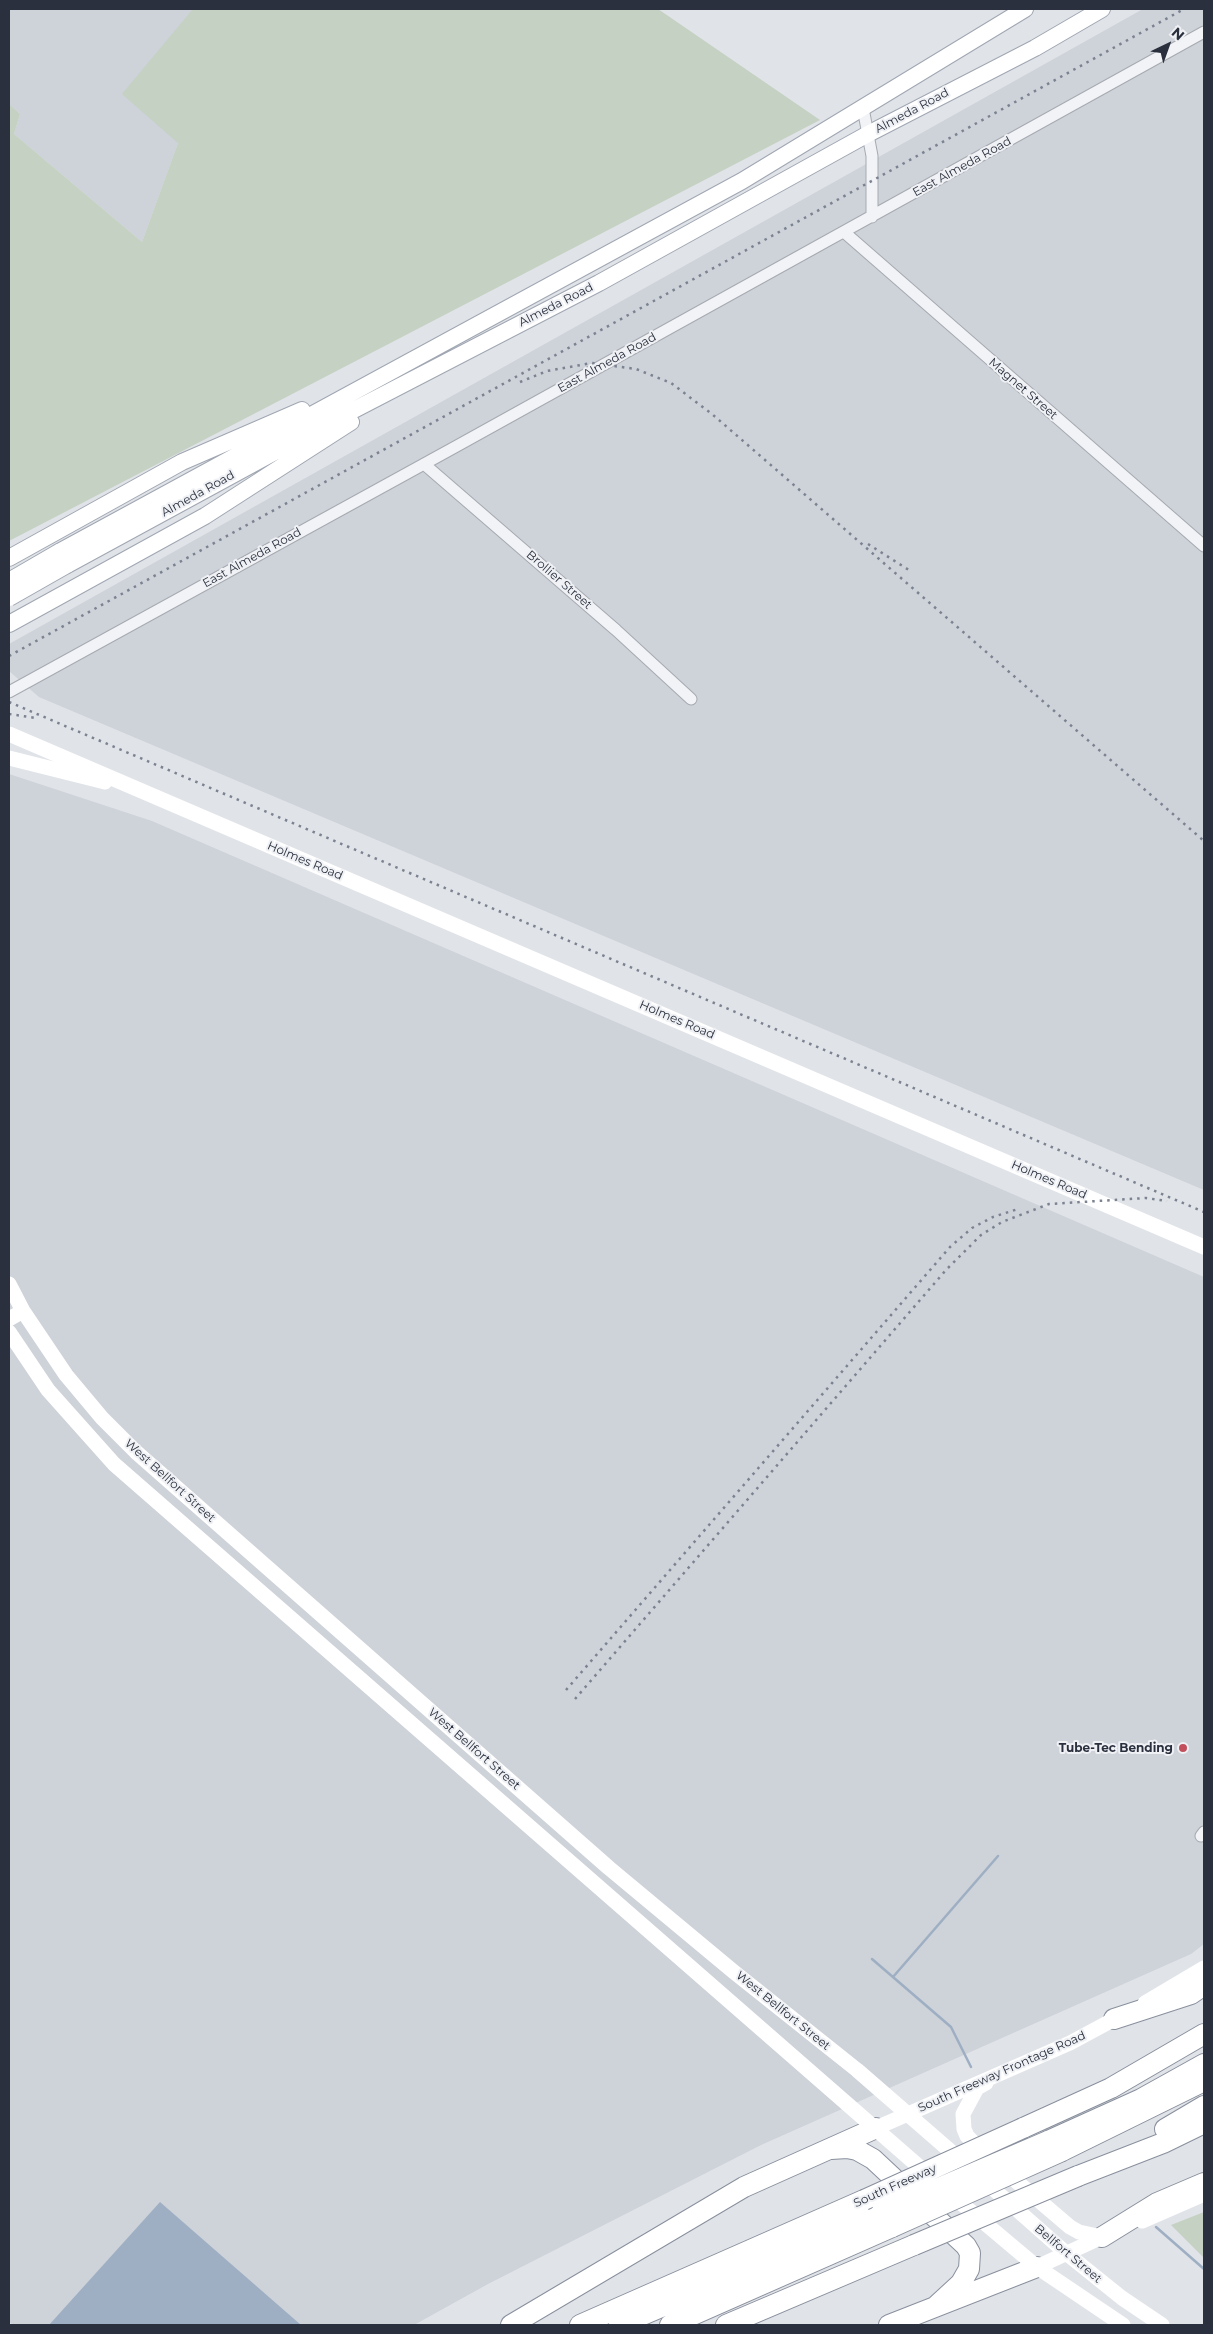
<!DOCTYPE html>
<style>
body{margin:0}
#map{position:relative;width:1213px;height:2334px;overflow:hidden;background:#e0e3e8;font-family:Montserrat,sans-serif}
canvas{display:block}
.frame{position:absolute;inset:0;border:10px solid #2a303d;pointer-events:none}
.north{position:absolute;left:1143px;top:20px;width:50px;height:50px;-webkit-text-stroke:4px #eff1f5;paint-order:stroke;rotate:42deg;font-size:14px;font-weight:700;line-height:20px;text-align:center;color:#2a303d}
.north::after{content:'';display:block;margin:auto;width:18px;height:22px;background:#2a303d;clip-path:polygon(50% 0,100% 100%,50% 72%,0 100%)}
</style>
<div id="map">
<canvas width="1213" height="2334"></canvas>
<div class="frame"></div>
<div class="north">N</div>
</div>
<script>
const ctx = document.querySelector('canvas').getContext('2d');
ctx.lineJoin = 'round';
function paint(path, color) { ctx.fillStyle = color; ctx.fill(path, 'evenodd'); }
const toPath = rows => new Path2D(rows.map(r => 'M' + r).join(''));
function stroke(path, color, width, dash) { ctx.strokeStyle = color; ctx.lineWidth = width; ctx.lineCap = dash ? 'butt' : 'round'; ctx.setLineDash(dash || []); ctx.stroke(path); }
function label(font, color, halo, rows, align = 'center') {
  ctx.font = font + ' Montserrat,sans-serif'; ctx.lineWidth = 4; ctx.setLineDash([]); ctx.textBaseline = 'middle'; ctx.strokeStyle = halo; ctx.fillStyle = color; for (const [text, x, y, turn = 0] of rows) {
    ctx.save(); ctx.translate(x, y); ctx.rotate((+turn || 0) * Math.PI / 180); ctx.textAlign = isNaN(turn) ? turn : align; if (halo) ctx.strokeText(text, 0, 0); ctx.fillText(text, 0, 0); ctx.restore();
  }
}
paint(toPath([
 [9,9,194,9,178,143,142,242,14,134,20,114,9,104],
 [1143,9,1204,9,1204,1190,39,697,9,671,9,644],
 [9,774,152,821,1204,1277,1204,1944,1191,1954,761,2145,488,2284,414,2325,13,2325,9,2322]
]), '#ced2d9');
paint(toPath([
 [193,9,658,9,820,120,9,541,9,104,20,114,14,134,142,242,178,143,122,94],
 [1204,2212,1204,2258,1171,2225]
]), '#c5d1c2');
paint(toPath([
 [160,2202,301,2325,49,2325]
]), '#9eafc4');
stroke(toPath([
 [872,1959,951,2027,971,2067],
 [893,1977,998,1856],
 [1156,2227,1204,2269]
]), '#9eafc4', 2.5);
const street = toPath([
 [863,108,872,156,872,217],
 [844,232,1204,546],
 [424,464,616,630,691,699],
 [9,692,455,447,1204,32],
 [1201,1836,1204,1832]
]);
const primary = toPath([
 [59,552,742,181,1025,9],
 [9,558,182,462,302,410],
 [67,565,317,429,599,283,868,134,1035,48,1102,9],
 [9,624,205,516,351,422]
]);
const highway = toPath([
 [1114,2019,1191,1994,1204,1985],
 [1023,2128,1111,2088,1204,2034],
 [1165,2129,1204,2106],
 [1048,2141,1141,2099,1204,2064],
 [831,2149,847,2148,857,2150,873,2159,966,2246,970,2253,969,2269,961,2283,936,2306],
 [1062,2151,1204,2081],
 [1078,2176,1163,2143,1204,2123],
 [1102,2237,1157,2203,1204,2183],
 [511,2325,744,2187,876,2128],
 [580,2325,864,2200],
 [619,2325,881,2213],
 [670,2325,892,2227],
 [726,2325,914,2245],
 [889,2325,1037,2267]
]);
stroke(street, '#a6aab1', 13);
stroke(primary, '#a0a7b2', 18);
stroke(highway, '#89909d', 22);
stroke(street, '#f2f3f6', 11);
stroke(toPath([
 [9,734,1204,1247],
 [9,758,105,782],
 [9,1284,23,1311,66,1375,102,1418,136,1452,609,1868,734,1972,857,2070,964,2163],
 [9,1319,23,1311],
 [9,1332,48,1390,114,1464,932,2178],
 [1145,2003,1204,1968],
 [876,2128,1070,2043,1122,2015],
 [985,2154,967,2136,964,2129,963,2114,977,2088,986,2083],
 [1002,2169,1070,2227,1079,2232,1102,2237],
 [981,2178,1066,2253,1122,2298,1162,2325],
 [949,2193,1037,2267,1123,2325],
 [1142,2221,1204,2194],
 [1037,2267,1104,2236]
]), '#fff', 15);
stroke(primary, '#fff', 16);
stroke(highway, '#fff', 20);
stroke(toPath([
 [520,382,547,371,592,363,636,369,671,383,712,414,1204,841],
 [868,544,912,572],
 [9,656,1184,9],
 [9,702,1204,1212],
 [9,714,36,718],
 [566,1690,950,1247,972,1228,993,1217,1018,1209],
 [575,1699,946,1270,981,1235,1002,1222,1049,1204,1146,1198,1167,1201]
]), '#7b8290', 2.5, [2.5, 5]);
const primaryBridge = toPath([
 [9,581,59,552],
 [9,598,67,565]
]);
const highwayBridge = toPath([
 [864,2200,1023,2128],
 [881,2213,1048,2141],
 [892,2227,1062,2151],
 [914,2245,1078,2176]
]);
stroke(primaryBridge, '#a0a7b2', 18, []);
stroke(highwayBridge, '#89909d', 22, []);
stroke(primaryBridge, '#fff', 16);
stroke(highwayBridge, '#fff', 20);
for (const [x, y, r, color] of [
 [1183,1748,5,"#c2505c"]
]) { const dot = new Path2D(); dot.arc(x, y, r, 0, 2 * Math.PI); ctx.fillStyle = color; ctx.fill(dot); stroke(dot, '#eff1f5', 2); }
label('12px', '#2a303d', '#eff1f5', [
 ["Almeda Road",912,111,-28],
 ["East Almeda Road",962,167,-29],
 ["Almeda Road",556,305,-27],
 ["East Almeda Road",607,363,-29],
 ["Magnet Street",1023,389,41],
 ["Almeda Road",198,494,-29],
 ["East Almeda Road",252,558,-29],
 ["Brollier Street",559,580,41],
 ["Holmes Road",305,861,23],
 ["Holmes Road",677,1020,23],
 ["Holmes Road",1049,1180,23],
 ["West Bellfort Street",170,1481,42],
 ["West Bellfort Street",474,1749,41],
 ["West Bellfort Street",783,2011,39],
 ["South Freeway Frontage Road",1002,2072,-24],
 ["South Freeway",895,2186,-24],
 ["Bellfort Street",1068,2254,40]
]);
label('bold 12px', '#2a303d', '#eff1f5', [
 ["Tube-Tec Bending",1173,1748]
], 'right');
</script>
